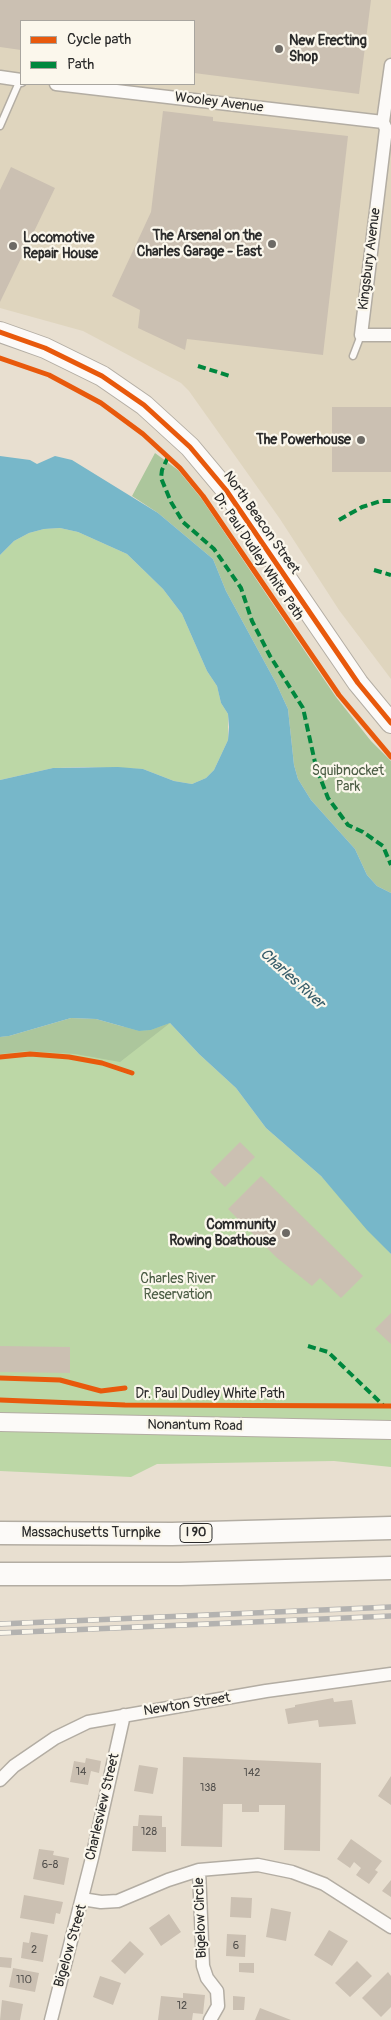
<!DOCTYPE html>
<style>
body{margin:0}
#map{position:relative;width:391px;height:2020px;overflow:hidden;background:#e8dfd0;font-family:Pangolin,sans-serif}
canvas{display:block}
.legend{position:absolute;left:20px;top:20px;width:175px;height:65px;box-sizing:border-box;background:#fbf7ec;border:1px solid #a8a59f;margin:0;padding:6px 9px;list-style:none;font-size:15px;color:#2b2b2b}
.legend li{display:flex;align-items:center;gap:10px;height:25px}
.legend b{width:25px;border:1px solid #a8a59f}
</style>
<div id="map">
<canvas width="391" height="2020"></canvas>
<ul class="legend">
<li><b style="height:6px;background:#e8590c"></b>Cycle path</li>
<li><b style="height:6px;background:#00873e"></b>Path</li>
</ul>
</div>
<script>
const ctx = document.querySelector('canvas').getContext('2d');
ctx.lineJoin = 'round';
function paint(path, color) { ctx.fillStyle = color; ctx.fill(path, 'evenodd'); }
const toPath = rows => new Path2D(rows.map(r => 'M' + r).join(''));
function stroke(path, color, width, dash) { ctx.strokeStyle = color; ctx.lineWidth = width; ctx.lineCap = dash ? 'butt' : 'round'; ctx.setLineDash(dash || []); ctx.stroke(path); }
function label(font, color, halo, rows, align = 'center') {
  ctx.font = font + ' Pangolin,sans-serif'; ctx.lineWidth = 4.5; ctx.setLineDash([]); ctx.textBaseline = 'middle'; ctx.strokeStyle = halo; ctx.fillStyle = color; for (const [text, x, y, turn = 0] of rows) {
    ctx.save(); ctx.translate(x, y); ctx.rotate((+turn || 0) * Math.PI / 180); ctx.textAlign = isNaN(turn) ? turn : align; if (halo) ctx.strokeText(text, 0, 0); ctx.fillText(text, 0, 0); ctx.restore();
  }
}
paint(toPath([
 [0,0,391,0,391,679,339,610,280,519,189,391,181,383,83,331,0,308],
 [21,21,194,21,194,84,21,84]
]), '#dfd5be');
paint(toPath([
 [60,528,78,532,127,554,163,589,182,614,207,671,217,686,221,703,228,714,228,740,214,770,206,778,192,784,174,781,143,769,84,767,53,768,0,780,0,555,14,541,29,533,44,529],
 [170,1023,199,1054,236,1088,266,1128,321,1176,391,1254,391,1467,334,1461,157,1464,131,1477,0,1471,0,1037]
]), '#bcd7a6');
paint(toPath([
 [155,453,178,470,201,498,336,697,371,741,391,761,391,893,377,886,367,875,355,849,311,800,298,779,294,765,288,709,276,683,226,591,213,559,158,513,132,496],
 [71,1018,96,1019,139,1031,151,1030,170,1023,120,1062,75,1054,27,1051,0,1054,0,1037,9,1036]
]), '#acc69c');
paint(toPath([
 [0,456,30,460,37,464,55,456,72,460,158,513,213,559,226,591,276,683,288,709,294,765,298,779,311,800,355,849,367,875,377,886,391,893,391,1254,367,1230,321,1176,266,1128,236,1088,199,1054,170,1023,151,1030,139,1031,96,1019,71,1018,9,1036,0,1037,0,780,53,768,118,767,143,769,174,781,192,784,206,778,214,770,228,740,229,727,228,714,221,703,217,686,207,671,182,614,163,589,127,554,78,532,60,528,44,529,29,533,14,541,0,555]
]), '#77b7c9');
paint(toPath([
 [0,0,371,0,359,94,194,73,194,21,21,21,21,50,0,47],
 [163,111,213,117,213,121,348,136,323,355,187,339,185,350,138,328,140,310,112,296,151,212],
 [11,167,55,188,0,302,0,190],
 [332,407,391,407,391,472,332,472],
 [240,1142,255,1157,225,1187,210,1172],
 [261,1176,363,1276,341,1298,320,1278,312,1286,276,1257,228,1209],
 [391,1313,391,1344,375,1329],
 [0,1346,70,1347,70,1373,0,1372],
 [333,1698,334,1702,352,1700,356,1724,319,1727,318,1720,288,1724,285,1709,295,1707,295,1705],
 [183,1757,321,1763,320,1851,284,1850,285,1805,259,1805,259,1812,242,1812,242,1804,223,1804,222,1847,181,1846],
 [86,1758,101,1761,99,1773,91,1771,88,1785,70,1782,74,1761,85,1763],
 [139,1765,158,1768,153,1794,134,1791],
 [391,1776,391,1805,378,1796],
 [139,1815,162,1816,162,1827,166,1827,166,1852,132,1851,133,1826,138,1826],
 [351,1839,382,1861,375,1870,378,1872,369,1884,356,1875,361,1868,354,1862,350,1868,337,1859],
 [39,1849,54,1851,53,1855,69,1858,64,1885,33,1879],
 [391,1880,391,1897,382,1891],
 [24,1895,63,1902,60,1914,56,1913,54,1924,20,1918],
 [231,1897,252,1898,251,1918,230,1917],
 [271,1908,291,1912,286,1941,266,1937],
 [169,1914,181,1932,161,1946,149,1928],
 [329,1930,348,1941,332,1966,314,1955],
 [31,1932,48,1935,43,1962,21,1958,23,1942,29,1943],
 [227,1934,246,1935,245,1957,226,1956],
 [130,1941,144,1954,125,1974,111,1961],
 [0,1957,12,1958,11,1968,0,1967],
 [357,1961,372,1976,350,1997,335,1983],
 [239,1963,254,1963,254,1973,239,1972],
 [13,1968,39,1973,35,1992,9,1987],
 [388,1972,391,1976,391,2007,381,2017,362,1998],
 [100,1976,121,1983,113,2005,93,1997],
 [183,1993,205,1995,203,2014,193,2013,192,2020,158,2020,161,1996,183,1998],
 [233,1996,245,1997,244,2010,233,2010],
 [2,2000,23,2004,20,2020,0,2020],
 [260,2008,291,2020,255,2020]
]), '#cbc0b2');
const service = toPath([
 [0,126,20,80],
 [353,356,361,335]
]);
const minor = toPath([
 [391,65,383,122,386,129,361,335,391,335],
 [0,77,21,80],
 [56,84,383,122],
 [0,1780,14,1766,55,1738,88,1722,266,1691,391,1674],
 [199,1870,203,1966,207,1978,217,1991,218,2006,210,2020],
 [82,1899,101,1902,118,1901,168,1880,199,1870,258,1865,292,1872,324,1884,391,1927],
 [51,2020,92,1858,124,1715]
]);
const secondary = toPath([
 [0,1422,391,1430]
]);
const primary = toPath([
 [0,332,45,348,102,376,144,405,190,447,226,490,358,683,391,723]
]);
const motorway = toPath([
 [0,1533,172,1534,391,1528],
 [0,1574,180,1574,391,1568]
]);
stroke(service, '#b3ada3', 9);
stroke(minor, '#b3ada3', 15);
stroke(secondary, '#b3ada3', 20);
stroke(primary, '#b3ada3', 22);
stroke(motorway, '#b3ada3', 25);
stroke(service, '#fcfaf8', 6);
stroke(minor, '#fcfaf8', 12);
stroke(secondary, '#fcfaf8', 18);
stroke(primary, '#fcfaf8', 20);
stroke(motorway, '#fcfaf8', 22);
const rail = toPath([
 [0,1624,391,1607],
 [0,1633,391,1616]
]);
stroke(rail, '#b3b2b0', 5.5);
stroke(rail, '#fbf7ec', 4, [11]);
stroke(toPath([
 [198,366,230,376],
 [168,457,162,470,161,478,171,502,183,522,214,549,241,588,252,621,270,656,303,708,316,767,328,798,348,825,363,832,383,846,391,865],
 [339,520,362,507,381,501,391,501],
 [374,570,391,575],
 [308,1346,328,1352,383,1405]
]), '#00873e', 4, [8, 4]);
stroke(toPath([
 [0,332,45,348,102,376,144,405,190,447,226,490,358,683,391,723],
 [0,358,49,375,101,403,143,434,180,468,203,496,339,695,391,757],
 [0,1057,30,1054,69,1057,102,1063,132,1073],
 [0,1378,60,1380,101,1391,125,1388],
 [0,1400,125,1405,391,1406]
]), '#e8590c', 5);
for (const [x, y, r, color] of [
 [279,49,5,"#6d6a65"],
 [272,244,5,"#6d6a65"],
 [13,246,5,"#6d6a65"],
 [361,440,5,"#6d6a65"],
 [286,1233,5,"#6d6a65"]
]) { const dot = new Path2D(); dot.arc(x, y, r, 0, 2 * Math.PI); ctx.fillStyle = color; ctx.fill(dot); stroke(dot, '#fbf7ec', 2); }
label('11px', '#53504d', null, [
 ["14",81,1772],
 ["142",252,1773],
 ["138",208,1788],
 ["128",149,1832],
 ["6-8",50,1865],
 ["6",236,1946],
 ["2",34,1950],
 ["110",24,1980],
 ["12",182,2006]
]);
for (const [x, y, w] of [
 [196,1533,32]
]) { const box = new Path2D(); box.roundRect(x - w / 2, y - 9.5, w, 19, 4); ctx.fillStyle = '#fbf7ec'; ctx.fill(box); stroke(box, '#2b2b2b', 1); }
label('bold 12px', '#2b2b2b', null, [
 ["I 90",196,1533]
]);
label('bold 14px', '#2b2b2b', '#fbf7ec', [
 ["New Erecting",289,41,"left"],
 ["Shop",289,57,"left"],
 ["The Arsenal on the",262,236],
 ["Charles Garage - East",262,252],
 ["Locomotive",23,238,"left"],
 ["Repair House",23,254,"left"],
 ["The Powerhouse",351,440],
 ["Community",276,1225],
 ["Rowing Boathouse",276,1241]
], 'right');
label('14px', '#2b2b2b', '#fbf7ec', [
 ["Wooley Avenue",219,103,7],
 ["Kingsbury Avenue",370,259,-83],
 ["North Beacon Street",261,523,55],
 ["Dr. Paul Dudley White Path",258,557,56],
 ["Dr. Paul Dudley White Path",210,1394],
 ["Nonantum Road",195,1426,1],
 ["Massachusetts Turnpike",91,1533],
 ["Newton Street",187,1705,-9],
 ["Charlesview Street",103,1807,-77],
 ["Bigelow Circle",201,1918,-92],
 ["Bigelow Street",71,1946,-74]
]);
label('14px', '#4c5d45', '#fbf7ec', [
 ["Squibnocket",348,771],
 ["Park",348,787],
 ["Charles River",178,1279],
 ["Reservation",178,1295]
]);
label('italic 15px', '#365c69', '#fbf7ec', [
 ["Charles River",292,979,42]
]);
</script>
